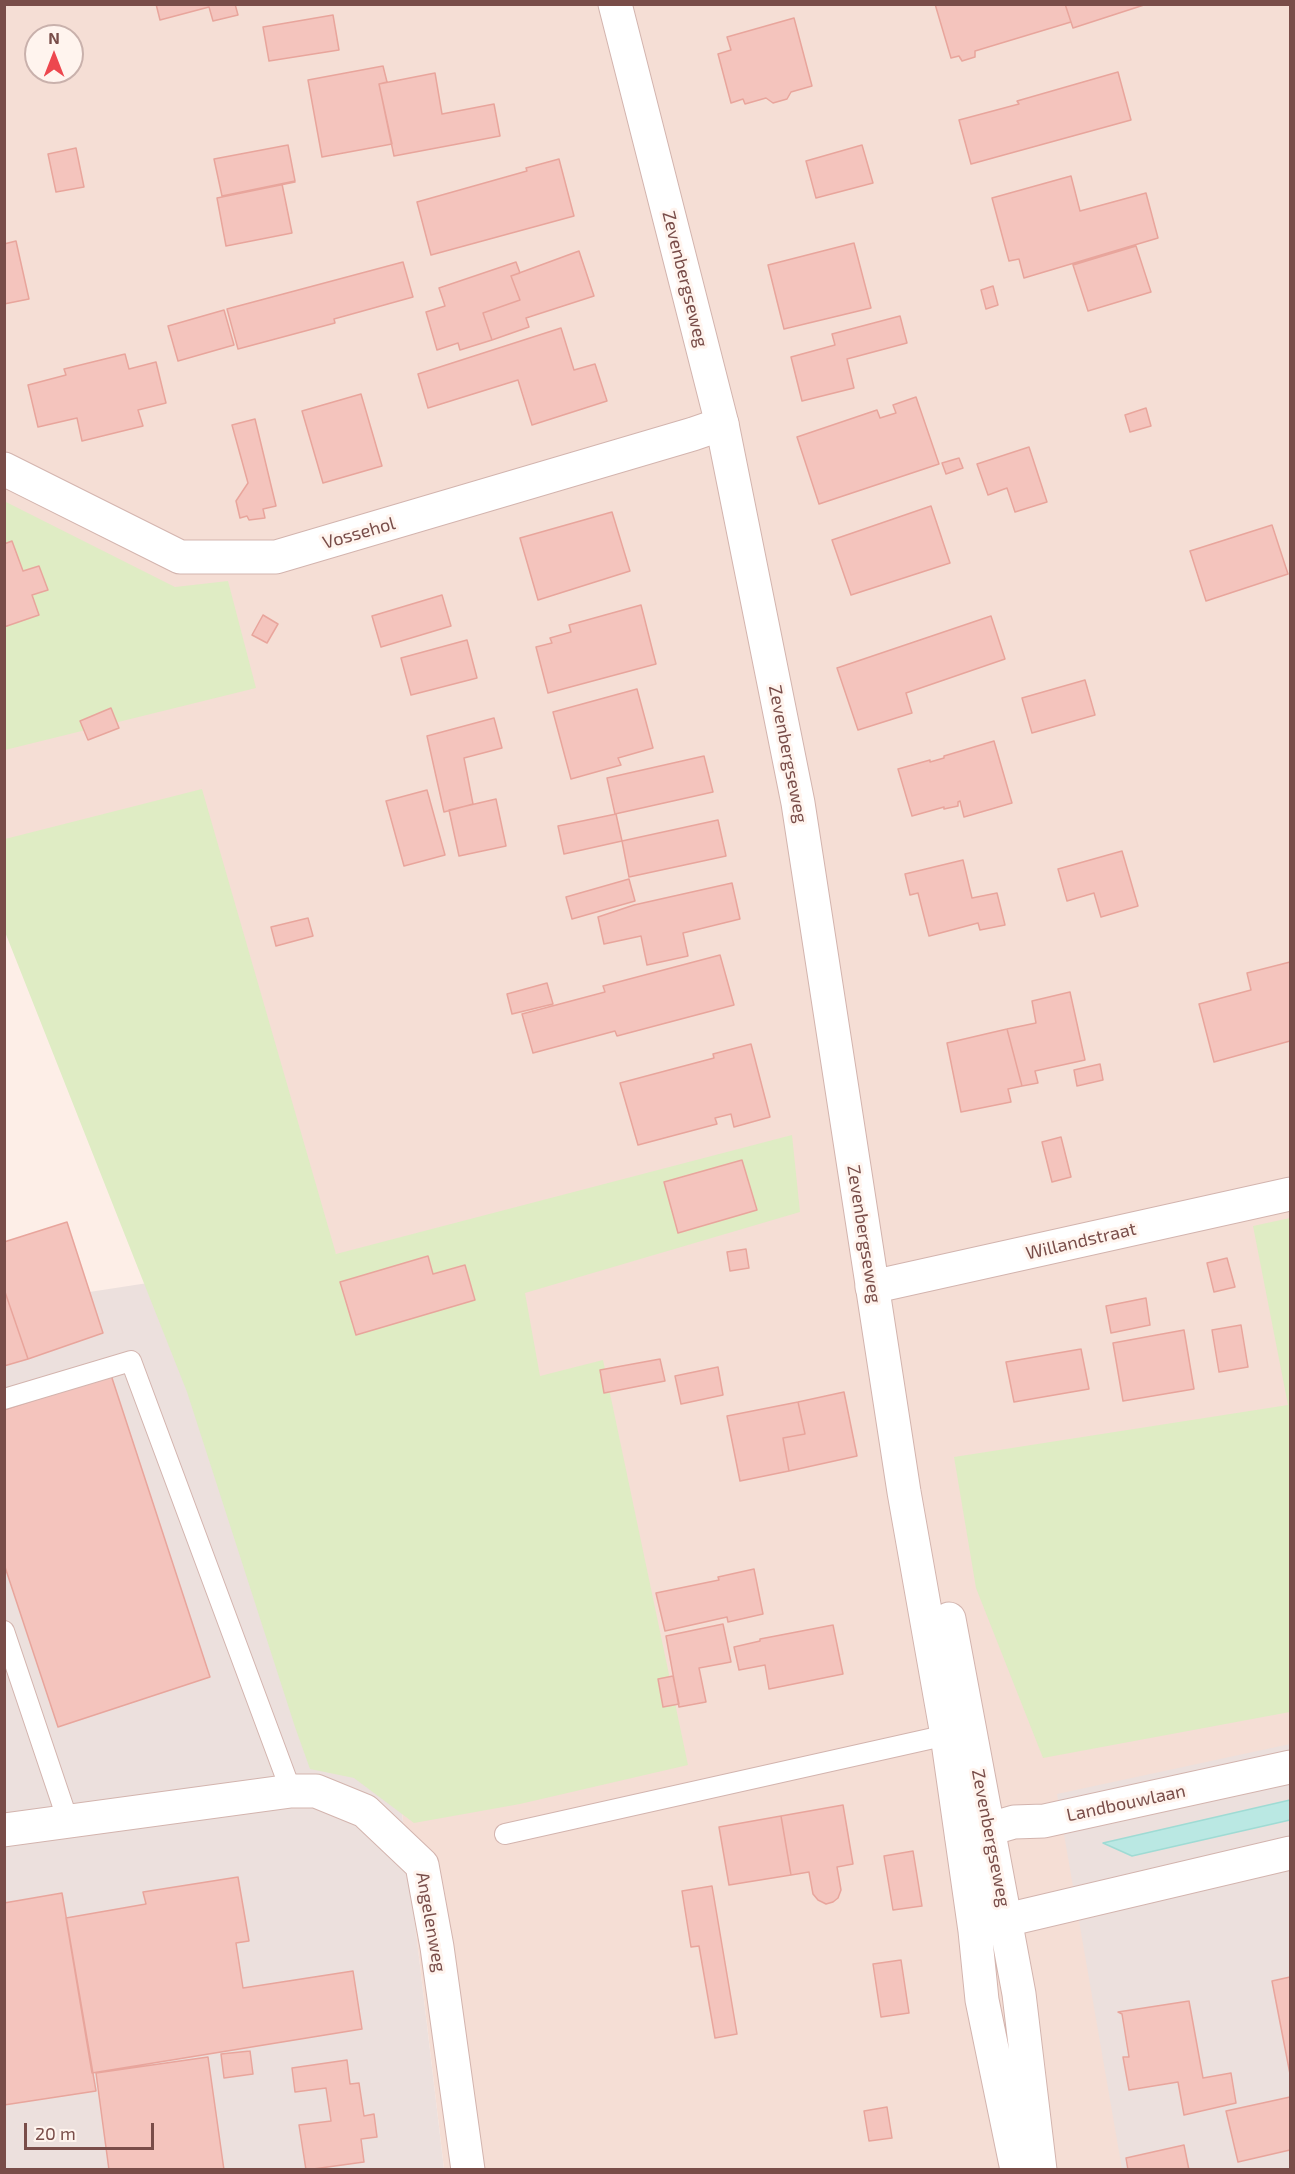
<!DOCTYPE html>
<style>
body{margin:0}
#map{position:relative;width:1295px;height:2174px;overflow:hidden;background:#fdeee7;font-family:"Exo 2",sans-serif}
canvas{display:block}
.frame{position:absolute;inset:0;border:6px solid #794d49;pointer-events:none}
.north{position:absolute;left:24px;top:24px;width:60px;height:60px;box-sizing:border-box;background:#fff4ee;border:2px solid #c9b1ac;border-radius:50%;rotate:0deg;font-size:16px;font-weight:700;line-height:24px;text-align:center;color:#794d49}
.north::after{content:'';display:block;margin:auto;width:21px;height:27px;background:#ed474e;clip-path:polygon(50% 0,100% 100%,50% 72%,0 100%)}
.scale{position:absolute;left:24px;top:2123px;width:130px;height:27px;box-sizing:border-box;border:3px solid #794d49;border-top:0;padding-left:8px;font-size:18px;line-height:21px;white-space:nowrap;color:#794d49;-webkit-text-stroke:4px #fff4ee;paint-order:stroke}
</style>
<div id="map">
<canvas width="1295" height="2174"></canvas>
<div class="frame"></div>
<div class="north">N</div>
<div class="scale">20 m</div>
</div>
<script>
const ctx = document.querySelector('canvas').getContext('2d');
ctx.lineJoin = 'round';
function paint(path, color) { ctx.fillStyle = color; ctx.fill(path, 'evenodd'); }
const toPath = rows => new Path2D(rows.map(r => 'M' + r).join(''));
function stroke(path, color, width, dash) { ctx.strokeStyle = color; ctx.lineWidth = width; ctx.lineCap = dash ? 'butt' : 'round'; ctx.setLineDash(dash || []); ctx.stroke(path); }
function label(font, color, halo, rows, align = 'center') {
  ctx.font = font + ' "Exo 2",sans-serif'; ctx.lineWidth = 6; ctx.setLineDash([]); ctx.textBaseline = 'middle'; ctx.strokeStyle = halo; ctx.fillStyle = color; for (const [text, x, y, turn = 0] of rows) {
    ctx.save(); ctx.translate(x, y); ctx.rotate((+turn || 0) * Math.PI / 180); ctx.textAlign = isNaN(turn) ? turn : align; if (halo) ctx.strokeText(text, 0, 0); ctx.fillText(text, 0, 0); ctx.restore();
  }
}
paint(toPath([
 [4,5,1290,5,1290,2169,444,2169,336,1254,5,918],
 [36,36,72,36,72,72,36,72]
]), '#f5ded5');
paint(toPath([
 [336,1254,444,2169,5,2170,5,1305],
 [1290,1744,1290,2169,1122,2169,1057,1794]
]), '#ece0dd');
paint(toPath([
 [4,501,175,587,228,581,256,688,5,750],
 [202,789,336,1254,792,1135,800,1212,525,1293,540,1376,603,1360,688,1765,520,1804,414,1823,354,1778,310,1769,295,1727,187,1392,5,932,5,839],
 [1290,1218,1290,1712,1043,1758,976,1588,954,1457,1288,1405,1253,1226]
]), '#dfecc4');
const water = toPath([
 [1290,1800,1290,1820,1132,1856,1103,1843,1290,1800]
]);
paint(water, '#bae8e3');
stroke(water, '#9fdbd4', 1.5);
const building = toPath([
 [156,4,235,4,238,15,213,21,209,7,160,20,156,4],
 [935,4,1065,4,1071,22,975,51,975,57,962,61,959,56,951,58,935,4],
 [1065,4,1147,4,1073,28,1065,4],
 [333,15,339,50,269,61,263,27,333,15],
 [794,18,812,86,791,92,787,99,773,103,766,98,745,104,743,99,731,103,718,54,731,50,727,37,794,18],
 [383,66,387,82,379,84,392,144,322,157,308,80,383,66],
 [1118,72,1131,120,971,164,959,120,1019,104,1017,101,1118,72],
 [435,73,442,114,494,104,500,136,394,156,379,84,435,73],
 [288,145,295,181,222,196,214,159,288,145],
 [862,145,873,183,816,198,806,161,862,145],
 [76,148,84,187,56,192,48,154,76,148],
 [559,159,574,216,431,255,417,202,527,171,526,168,559,159],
 [1071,176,1080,211,1146,193,1158,238,1024,278,1019,259,1009,261,992,198,1071,176],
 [295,182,282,184,292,233,226,246,217,198,295,182],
 [16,241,29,299,4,304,4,244,16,241],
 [854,243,871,308,784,329,768,265,854,243],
 [1136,246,1151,292,1088,311,1073,265,1136,246],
 [579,251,594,296,526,318,529,327,492,340,483,313,520,300,511,276,579,251],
 [403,262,413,297,334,319,335,323,238,349,227,309,403,262],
 [516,262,520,273,511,276,520,300,483,313,492,340,460,350,458,343,437,350,426,312,445,306,439,288,516,262],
 [993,286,998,305,986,309,981,290,993,286],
 [224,310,234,345,178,361,168,326,224,310],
 [900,316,907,343,847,359,854,388,802,401,791,357,835,345,832,334,900,316],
 [561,328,574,370,595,364,607,401,532,425,518,380,428,408,418,374,561,328],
 [125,354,129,369,156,362,166,403,138,410,143,426,82,441,77,418,38,427,28,385,66,375,64,369,125,354],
 [361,394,382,466,323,483,302,411,361,394],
 [916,397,939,464,819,504,797,437,877,410,880,418,896,413,893,405,916,397],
 [1146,408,1151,426,1130,432,1125,415,1146,408],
 [255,419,276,506,263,509,265,518,249,520,247,516,240,518,236,501,248,483,232,425,255,419],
 [1029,447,1047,502,1015,512,1007,488,988,495,977,464,1029,447],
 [959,458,963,468,946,474,942,463,959,458],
 [931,506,950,563,851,595,832,540,931,506],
 [612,512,630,571,538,600,520,538,612,512],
 [1272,525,1288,574,1206,601,1190,551,1272,525],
 [12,541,23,571,39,566,48,590,32,595,39,615,4,627,4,544,12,541],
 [442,595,451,626,381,647,372,616,442,595],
 [641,605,656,664,548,693,536,647,552,643,550,638,571,632,569,625,641,605],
 [263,615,278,624,267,643,252,635,263,615],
 [991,616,1005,659,906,693,912,713,858,730,837,668,991,616],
 [467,640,477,678,411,695,401,658,467,640],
 [1085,680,1095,715,1032,733,1022,698,1085,680],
 [637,689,653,748,618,758,621,765,571,779,553,712,637,689],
 [111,708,119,728,88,740,80,721,111,708],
 [494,718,502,748,464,758,473,804,444,812,427,736,494,718],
 [994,741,1012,803,964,817,960,801,958,802,958,806,944,809,944,807,912,816,898,769,930,760,930,762,944,758,944,756,994,741],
 [704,756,713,792,615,814,607,778,704,756],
 [427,790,445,855,404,866,386,801,427,790],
 [496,799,506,846,459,856,449,810,496,799],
 [616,814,622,841,564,854,558,826,616,814],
 [718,820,726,856,629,877,622,841,718,820],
 [1122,851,1138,906,1101,917,1094,893,1067,901,1058,869,1122,851],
 [963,860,972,898,997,893,1005,925,980,930,978,923,929,936,918,893,910,895,905,874,963,860],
 [629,879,635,901,572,919,566,897,629,879],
 [732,883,740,919,683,933,688,956,647,965,641,936,604,944,598,917,634,905,732,883],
 [308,918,313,936,276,946,271,927,308,918],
 [720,955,734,1005,617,1036,615,1031,533,1053,522,1014,605,992,603,986,720,955],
 [1290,962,1290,1041,1214,1062,1199,1004,1251,990,1247,973,1290,962],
 [547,983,553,1004,512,1014,507,994,547,983],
 [1070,992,1085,1060,1035,1071,1038,1083,1022,1086,1007,1029,1036,1023,1032,1001,1070,992],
 [1007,1029,1022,1086,1008,1089,1011,1102,961,1112,947,1043,1007,1029],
 [751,1044,770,1117,734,1127,731,1114,715,1118,717,1124,638,1145,620,1083,714,1058,713,1054,751,1044],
 [1100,1064,1103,1080,1077,1086,1074,1070,1100,1064],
 [1061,1137,1071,1177,1052,1182,1042,1142,1061,1137],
 [742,1160,757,1210,678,1233,664,1182,742,1160],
 [67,1222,103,1333,28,1359,4,1289,4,1242,67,1222],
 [746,1249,749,1268,730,1271,727,1252,746,1249],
 [428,1256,433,1274,465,1265,475,1300,356,1335,340,1282,428,1256],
 [1227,1258,1235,1287,1214,1292,1207,1263,1227,1258],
 [4,1289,28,1359,4,1366,4,1289],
 [1146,1298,1150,1325,1111,1333,1106,1306,1146,1298],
 [1241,1325,1248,1367,1219,1372,1212,1330,1241,1325],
 [1184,1330,1194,1389,1123,1401,1113,1343,1184,1330],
 [1081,1349,1089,1389,1014,1402,1006,1362,1081,1349],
 [660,1359,665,1381,604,1393,600,1370,660,1359],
 [718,1367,723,1395,681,1404,675,1376,718,1367],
 [111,1375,210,1677,58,1727,4,1564,4,1410,111,1375],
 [844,1392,857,1456,789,1471,783,1438,805,1434,798,1402,844,1392],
 [798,1402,805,1434,783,1438,789,1471,740,1481,727,1416,798,1402],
 [754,1569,763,1614,728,1622,727,1617,665,1631,656,1593,719,1580,718,1577,754,1569],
 [723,1624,731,1662,699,1668,706,1702,679,1707,666,1636,723,1624],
 [833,1625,843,1674,769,1689,765,1665,739,1670,734,1647,760,1641,760,1639,833,1625],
 [673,1676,679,1704,663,1707,658,1679,673,1676],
 [843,1805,853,1864,837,1867,841,1890,838,1898,833,1902,826,1904,818,1900,813,1894,809,1872,791,1875,781,1816,843,1805],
 [781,1816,791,1875,729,1885,719,1827,781,1816],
 [913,1851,922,1906,893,1910,884,1856,913,1851],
 [238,1877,249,1941,236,1943,243,1988,353,1971,362,2029,92,2073,66,1918,146,1904,143,1892,238,1877],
 [712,1886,737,2034,715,2038,699,1946,691,1947,682,1891,712,1886],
 [62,1893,96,2091,4,2105,4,1903,62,1893],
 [901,1960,909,2013,881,2017,873,1964,901,1960],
 [1290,1977,1290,2074,1272,1981,1290,1977],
 [1189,2001,1203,2078,1231,2073,1236,2103,1184,2115,1178,2082,1129,2090,1123,2057,1129,2057,1122,2014,1118,2012,1189,2001],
 [250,2051,253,2074,224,2078,221,2054,250,2051],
 [208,2057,224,2170,109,2170,96,2073,208,2057],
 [347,2060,350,2084,359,2083,364,2116,374,2114,377,2137,361,2139,364,2162,306,2170,299,2125,331,2121,326,2088,295,2092,292,2068,347,2060],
 [1290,2097,1290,2150,1238,2162,1226,2111,1290,2097],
 [887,2107,892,2138,869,2141,864,2111,887,2107],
 [1184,2145,1189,2170,1128,2170,1126,2158,1184,2145]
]);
paint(building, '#f4c4bd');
stroke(building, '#e8a59c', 1.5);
const service = toPath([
 [4,1399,131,1361,291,1791],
 [4,1631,68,1821],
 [505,1834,956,1733]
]);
const minor = toPath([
 [4,469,180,557,276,557,693,434,722,424],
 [872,1287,1290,1194],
 [4,1830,291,1791,316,1791,365,1811,422,1865,437,1947,468,2170],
 [962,1837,1014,1822,1044,1821,1290,1767],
 [980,1929,1006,1920,1290,1853]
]);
const tertiary = toPath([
 [615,4,722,424,798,803,904,1492,947,1735,975,1931,982,2000,1017,2170],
 [949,1619,1019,1994,1040,2170]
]);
stroke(service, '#d3b4ae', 22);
stroke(minor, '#d3b4ae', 35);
stroke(tertiary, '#d3b4ae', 35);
stroke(service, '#fff', 20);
stroke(minor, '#fff', 33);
stroke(tertiary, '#fff', 33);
label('18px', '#794d49', '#fff4ee', [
 ["Zevenbergseweg",685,279,76],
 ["Vossehol",359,533,-16],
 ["Zevenbergseweg",788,754,79],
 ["Zevenbergseweg",864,1234,81],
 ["Willandstraat",1081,1241,-13],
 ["Landbouwlaan",1126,1803,-12],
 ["Zevenbergseweg",991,1838,79],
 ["Angelenweg",431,1922,80]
]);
</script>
